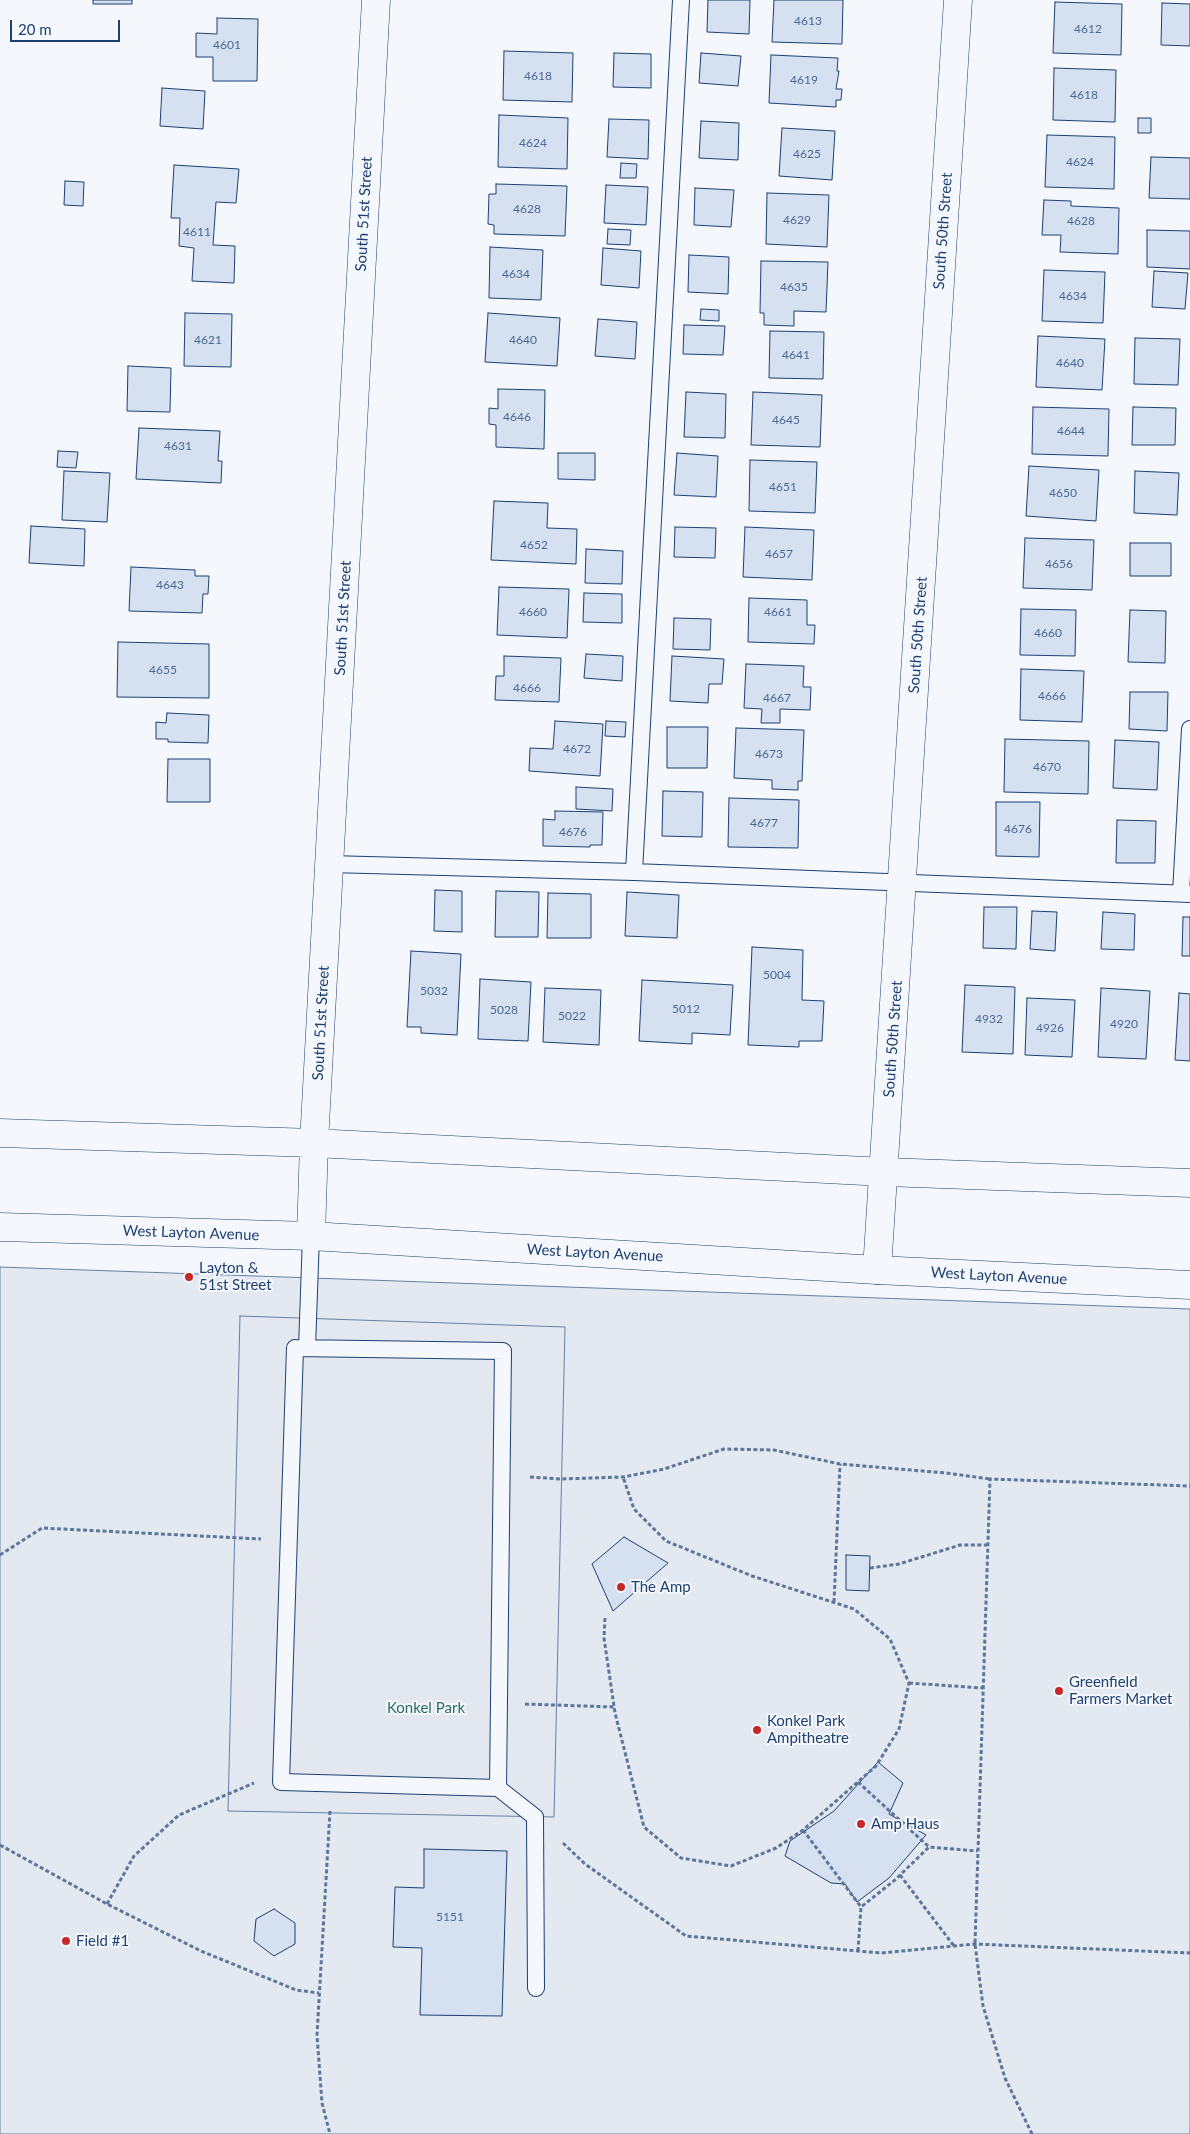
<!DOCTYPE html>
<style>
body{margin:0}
#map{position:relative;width:1190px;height:2134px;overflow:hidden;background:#f4f7fb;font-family:Lato,sans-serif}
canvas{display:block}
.scale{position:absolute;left:10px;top:20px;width:110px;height:22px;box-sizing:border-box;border:2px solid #1d3f73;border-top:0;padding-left:6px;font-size:15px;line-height:18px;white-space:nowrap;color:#1d3f73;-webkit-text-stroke:4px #f4f7fb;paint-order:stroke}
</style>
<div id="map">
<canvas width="1190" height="2134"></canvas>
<div class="scale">20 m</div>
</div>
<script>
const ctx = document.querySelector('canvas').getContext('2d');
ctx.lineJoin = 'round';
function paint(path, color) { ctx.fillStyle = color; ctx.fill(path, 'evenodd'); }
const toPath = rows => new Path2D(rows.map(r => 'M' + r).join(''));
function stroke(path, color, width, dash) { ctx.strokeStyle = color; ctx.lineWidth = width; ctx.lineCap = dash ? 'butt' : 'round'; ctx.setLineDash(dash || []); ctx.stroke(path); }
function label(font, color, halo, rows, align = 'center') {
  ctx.font = font + ' Lato,sans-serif'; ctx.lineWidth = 4; ctx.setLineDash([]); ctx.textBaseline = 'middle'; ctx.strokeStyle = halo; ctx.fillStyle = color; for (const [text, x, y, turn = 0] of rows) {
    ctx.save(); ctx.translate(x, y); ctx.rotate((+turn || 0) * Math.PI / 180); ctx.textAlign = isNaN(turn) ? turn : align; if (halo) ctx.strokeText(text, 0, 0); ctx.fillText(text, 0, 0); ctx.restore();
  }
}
const green = toPath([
 [0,1267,1190,1309,1190,2134,0,2134,0,1267]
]);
paint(green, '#e3e9f0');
stroke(green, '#687fa3', 1);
const parking = toPath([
 [240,1316,565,1327,554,1817,228,1811,240,1316]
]);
paint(parking, '#e3e8f0');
stroke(parking, '#687fa3', 1);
const building = toPath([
 [93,0,132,0,132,4,93,4,93,0],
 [708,0,750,0,749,34,707,32,708,0],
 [774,0,843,0,842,44,772,42,774,0],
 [1055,2,1122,4,1121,55,1053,53,1055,2],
 [1162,3,1190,4,1190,46,1161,45,1162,3],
 [217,18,258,19,257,81,213,81,213,57,196,57,196,33,217,34,217,18],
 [504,51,573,53,572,102,503,100,504,51],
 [614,53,651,54,651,88,613,87,614,53],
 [701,53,741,56,738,86,699,83,701,53],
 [771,55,838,58,837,71,839,71,836,89,842,89,841,100,836,100,836,107,769,103,771,55],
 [1054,68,1116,70,1115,122,1053,120,1054,68],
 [162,88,205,91,203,129,160,126,162,88],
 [499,115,568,118,567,169,498,167,499,115],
 [1138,118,1151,118,1151,133,1138,133,1138,118],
 [609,119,649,120,648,159,607,157,609,119],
 [701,121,739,123,738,160,699,158,701,121],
 [782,128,835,131,832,180,779,176,782,128],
 [1047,135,1115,137,1114,189,1045,187,1047,135],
 [1151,157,1190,158,1190,199,1149,198,1151,157],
 [621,163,637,164,636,178,620,178,621,163],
 [174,165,239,169,236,203,216,202,213,245,235,246,234,283,192,281,194,248,179,246,180,218,171,218,174,165],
 [65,181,84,182,83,206,64,205,65,181],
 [496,184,567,186,565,236,494,234,494,225,488,224,489,194,496,194,496,184],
 [606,185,648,187,646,225,604,223,606,185],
 [695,188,734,190,731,227,694,225,695,188],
 [767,193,829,195,827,247,766,244,767,193],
 [1044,200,1071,201,1071,206,1119,208,1118,254,1060,252,1061,235,1042,235,1044,200],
 [608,229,631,230,630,245,607,244,608,229],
 [1147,230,1190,231,1190,269,1147,267,1147,230],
 [490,247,543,250,541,300,489,298,490,247],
 [603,248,641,251,639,288,601,285,603,248],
 [689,255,729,257,728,294,688,292,689,255],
 [761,261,828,262,826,312,794,311,794,326,764,325,764,313,760,313,761,261],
 [1044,270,1105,272,1103,323,1042,321,1044,270],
 [1154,271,1188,273,1185,309,1152,307,1154,271],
 [701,309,719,310,719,321,700,320,701,309],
 [185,313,232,314,231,367,184,366,185,313],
 [488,313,560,318,557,366,485,362,488,313],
 [598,319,637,322,635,359,595,356,598,319],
 [684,325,725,326,723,355,683,354,684,325],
 [770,331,824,332,823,379,769,378,770,331],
 [1038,336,1105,339,1102,390,1036,387,1038,336],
 [1135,338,1180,339,1178,385,1134,384,1135,338],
 [128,366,171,368,170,412,127,411,128,366],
 [498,389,545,390,544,449,496,447,496,425,489,424,489,408,498,409,498,389],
 [686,392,726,394,725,438,684,437,686,392],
 [753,392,822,395,820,447,751,445,753,392],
 [1033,407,1109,409,1108,456,1032,454,1033,407],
 [1133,407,1176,408,1175,445,1132,445,1133,407],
 [139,428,220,431,218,461,222,461,221,483,136,479,139,428],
 [58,451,78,452,76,468,57,467,58,451],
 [558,453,595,453,595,480,558,479,558,453],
 [677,453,718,456,716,497,674,495,677,453],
 [750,460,817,462,815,513,749,511,750,460],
 [1029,466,1099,470,1096,521,1026,516,1029,466],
 [64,471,110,473,107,522,62,520,64,471],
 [1135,471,1179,473,1177,515,1134,513,1135,471],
 [494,501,548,503,547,528,577,529,576,564,491,560,494,501],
 [31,526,85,529,84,566,29,563,31,526],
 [675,527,716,528,715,558,674,557,675,527],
 [745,527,814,530,812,580,743,577,745,527],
 [1025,538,1094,540,1092,590,1023,588,1025,538],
 [1130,543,1171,543,1171,576,1130,576,1130,543],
 [586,549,623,551,622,584,585,583,586,549],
 [131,567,195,570,195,576,209,576,208,594,203,594,202,613,129,611,131,567],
 [499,587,569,589,567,638,497,635,499,587],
 [584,593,622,594,622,623,583,622,584,593],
 [749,598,807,600,807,625,815,625,814,644,748,642,749,598],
 [1021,609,1076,610,1075,656,1020,655,1021,609],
 [1130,610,1166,611,1165,663,1128,662,1130,610],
 [674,618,711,619,710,650,673,649,674,618],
 [118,642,209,644,209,698,117,697,118,642],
 [586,654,623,656,622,681,584,678,586,654],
 [504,656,561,658,559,702,495,700,496,676,504,676,504,656],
 [672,656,724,659,722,684,709,684,708,703,670,701,672,656],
 [746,664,804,666,803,687,811,687,810,710,780,709,780,723,761,723,762,709,744,708,746,664],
 [1021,669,1084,671,1082,722,1020,720,1021,669],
 [1130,692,1168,692,1167,731,1129,729,1130,692],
 [167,713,209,715,208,743,168,742,168,739,156,739,156,722,166,723,167,713],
 [555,721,603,724,600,776,529,771,530,748,553,749,555,721],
 [606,721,626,722,625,737,605,736,606,721],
 [667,727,708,727,707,768,667,768,667,727],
 [736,728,804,730,802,781,798,781,798,790,772,789,772,780,734,778,736,728],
 [1005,739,1089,741,1088,794,1004,792,1005,739],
 [1115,740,1159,742,1157,790,1113,788,1115,740],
 [168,759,210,759,210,802,167,802,168,759],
 [576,787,613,789,612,811,576,809,576,787],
 [663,791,703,792,702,837,662,836,663,791],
 [729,798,799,800,798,848,728,847,729,798],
 [996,802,1040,802,1039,857,996,856,996,802],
 [555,811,603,812,602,845,590,845,590,847,543,846,543,819,555,820,555,811],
 [1117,820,1156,821,1155,863,1116,863,1117,820],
 [435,890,462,891,462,932,434,931,435,890],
 [496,891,539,892,538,937,495,937,496,891],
 [627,892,679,895,677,938,625,936,627,892],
 [548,893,591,894,591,938,547,938,548,893],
 [984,907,1017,907,1016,949,983,948,984,907],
 [1032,911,1057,912,1055,951,1030,949,1032,911],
 [1103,912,1135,914,1134,950,1101,949,1103,912],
 [1183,917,1190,917,1190,956,1182,956,1183,917],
 [752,947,803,950,802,1000,824,1001,822,1041,799,1041,799,1047,748,1045,752,947],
 [411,951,461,954,457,1035,421,1033,421,1027,407,1027,411,951],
 [480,979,531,982,528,1041,478,1039,480,979],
 [642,980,733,985,730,1035,692,1033,692,1044,639,1041,642,980],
 [965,985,1015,987,1013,1054,962,1052,965,985],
 [545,988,601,990,599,1045,543,1042,545,988],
 [1101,988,1150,991,1146,1059,1098,1057,1101,988],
 [1179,993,1190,994,1190,1061,1175,1060,1179,993],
 [1027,998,1075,1000,1072,1057,1025,1055,1027,998],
 [624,1537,668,1563,613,1611,592,1564,624,1537],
 [846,1555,870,1556,869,1591,846,1590,846,1555],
 [878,1762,903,1783,889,1814,926,1835,889,1878,857,1902,845,1884,831,1883,785,1856,790,1841,834,1811,878,1762],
 [424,1849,507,1851,502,2016,420,2015,422,1948,393,1947,395,1887,424,1888,424,1849],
 [274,1909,295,1923,295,1944,274,1956,254,1941,256,1919,274,1909]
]);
paint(building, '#d5e0f0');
stroke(building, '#1d3f73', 1);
const lane = toPath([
 [329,864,634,872,1190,894],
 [634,872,681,0],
 [1181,893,1190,729],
 [295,1348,503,1351,498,1788,281,1782,295,1348],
 [307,1348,311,1236],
 [498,1788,535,1817,536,1988]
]);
const street = toPath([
 [877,1270,958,0]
]);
const secondary = toPath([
 [0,1133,314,1143,885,1172,1190,1183],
 [0,1227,311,1236,877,1270,1190,1285],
 [311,1236,314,1143,376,0]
]);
stroke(lane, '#1d3f73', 18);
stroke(street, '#1d3f73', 29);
stroke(secondary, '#1d3f73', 29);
stroke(toPath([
 [530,1477,561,1479,623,1477,664,1469,724,1449,774,1450,840,1464,946,1473,990,1479],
 [0,1555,42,1528,261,1539],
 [870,1568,899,1564,960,1545,987,1545],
 [834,1602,840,1464],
 [605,1618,604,1638,615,1713,644,1827,681,1858,731,1866,776,1848,803,1830,876,1766,899,1729,909,1683,890,1639,854,1609,752,1576,666,1541,634,1509,623,1477],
 [909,1683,983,1688],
 [525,1704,614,1707],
 [858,1782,929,1847],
 [330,1811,317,2035,322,2103,330,2134],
 [803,1830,861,1907],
 [563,1843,585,1864,686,1936,881,1953,975,1944,1190,1953],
 [0,1845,107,1904,201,1951,296,1990,319,1993],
 [900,1875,954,1946],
 [107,1904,134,1856,179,1815,254,1783],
 [858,1951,861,1907,895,1880,929,1847,977,1851],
 [1032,2134,1005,2078,983,2006,975,1944,990,1479,1190,1486]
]), '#5e769c', 3, [4, 2.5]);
stroke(lane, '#f4f7fb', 16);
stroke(street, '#f4f7fb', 28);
stroke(secondary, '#f4f7fb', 28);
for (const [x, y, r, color] of [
 [189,1277,5,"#c62828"],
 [621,1587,5,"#c62828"],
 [1059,1691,5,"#c62828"],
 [757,1730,5,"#c62828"],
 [861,1824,5,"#c62828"],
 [66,1941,5,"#c62828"]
]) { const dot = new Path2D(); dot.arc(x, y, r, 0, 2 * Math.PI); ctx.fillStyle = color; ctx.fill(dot); stroke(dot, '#f4f7fb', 2); }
label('12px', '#4b6792', null, [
 ["4613",808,21],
 ["4612",1088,29],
 ["4601",227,45],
 ["4618",538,76],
 ["4619",804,80],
 ["4618",1084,95],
 ["4624",533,143],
 ["4625",807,154],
 ["4624",1080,162],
 ["4628",527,209],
 ["4629",797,220],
 ["4628",1081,221],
 ["4611",197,232],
 ["4634",516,274],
 ["4635",794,287],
 ["4634",1073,296],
 ["4621",208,340],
 ["4640",523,340],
 ["4641",796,355],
 ["4640",1070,363],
 ["4646",517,417],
 ["4645",786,420],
 ["4644",1071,431],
 ["4631",178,446],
 ["4651",783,487],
 ["4650",1063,493],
 ["4652",534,545],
 ["4657",779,554],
 ["4656",1059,564],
 ["4643",170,585],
 ["4660",533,612],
 ["4661",778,612],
 ["4660",1048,633],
 ["4655",163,670],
 ["4666",527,688],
 ["4666",1052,696],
 ["4667",777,698],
 ["4672",577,749],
 ["4673",769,754],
 ["4670",1047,767],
 ["4677",764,823],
 ["4676",1018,829],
 ["4676",573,832],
 ["5004",777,975],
 ["5032",434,991],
 ["5012",686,1009],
 ["5028",504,1010],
 ["5022",572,1016],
 ["4932",989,1019],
 ["4920",1124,1024],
 ["4926",1050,1028],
 ["5151",450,1917]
]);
label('15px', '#1d3f73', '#f4f7fb', [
 ["South 51st Street",364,214,-87],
 ["South 50th Street",943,231,-86],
 ["South 51st Street",343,618,-87],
 ["South 50th Street",918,635,-86],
 ["South 51st Street",321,1023,-87],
 ["South 50th Street",893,1039,-86],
 ["West Layton Avenue",191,1233,2],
 ["West Layton Avenue",595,1253,3],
 ["West Layton Avenue",999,1276,3]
]);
label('15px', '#1d3f73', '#f4f7fb', [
 ["Layton &",199,1268],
 ["51st Street",199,1285],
 ["The Amp",631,1587],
 ["Greenfield",1069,1682],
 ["Farmers Market",1069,1699],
 ["Konkel Park",767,1721],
 ["Ampitheatre",767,1738],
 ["Amp Haus",871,1824],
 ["Field #1",76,1941]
], 'left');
label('15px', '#2c6c60', '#f4f7fb', [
 ["Konkel Park",426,1708]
]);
</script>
